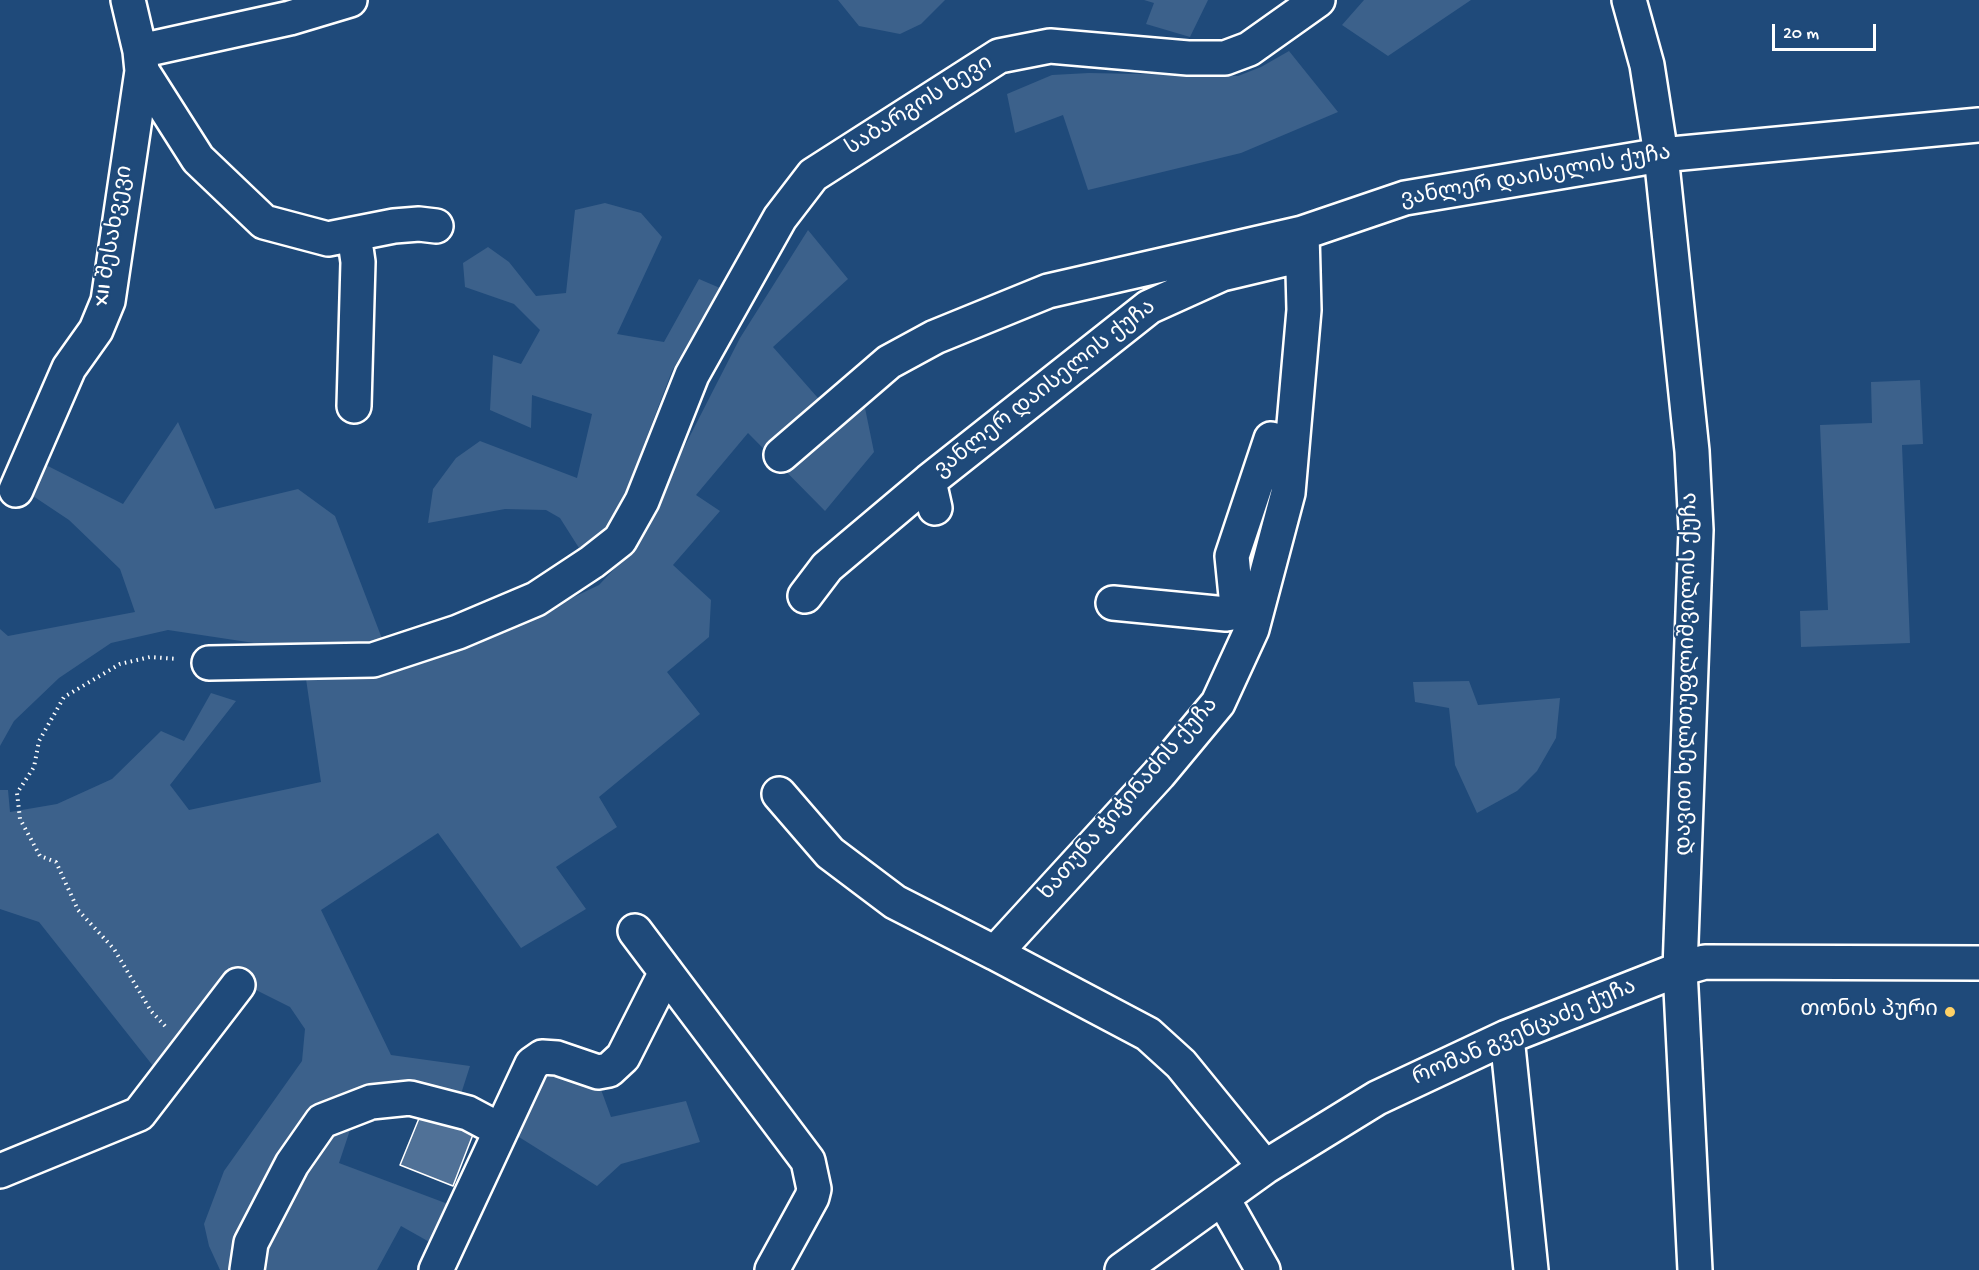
<!DOCTYPE html>
<meta charset="utf-8">
<style>
body{margin:0}
#map{position:relative;width:1979px;height:1270px;overflow:hidden;background:#1f4a7a;font-family:"Gochi Hand",sans-serif}
canvas{display:block}
.scale{position:absolute;left:1772px;top:24px;width:104px;height:27px;box-sizing:border-box;border:3px solid #fff;border-top:0;padding-left:8px;font-size:18px;line-height:21px;white-space:nowrap;color:#fff;-webkit-text-stroke:4px #1f4a7a;paint-order:stroke}
</style>
<div id="map">
<canvas width="1979" height="1270"></canvas>
<div class="scale">20 m</div>
</div>
<script>
const ctx = document.querySelector('canvas').getContext('2d');
ctx.lineJoin = 'round';
function paint(path, color) { ctx.fillStyle = color; ctx.fill(path, 'evenodd'); }
const toPath = rows => new Path2D(rows.map(r => 'M' + r).join(''));
function stroke(path, color, width, dash) { ctx.strokeStyle = color; ctx.lineWidth = width; ctx.lineCap = dash ? 'butt' : 'round'; ctx.setLineDash(dash || []); ctx.stroke(path); }
function label(font, color, halo, rows, align = 'center') {
  ctx.font = font + ' "Gochi Hand","Noto Sans Georgian",sans-serif'; ctx.lineWidth = 4.5; ctx.setLineDash([]); ctx.textBaseline = 'middle'; ctx.strokeStyle = halo; ctx.fillStyle = color; for (const [text, x, y, turn = 0] of rows) {
    ctx.save(); ctx.translate(x, y); ctx.rotate((+turn || 0) * Math.PI / 180); ctx.textAlign = isNaN(turn) ? turn : align; if (halo) ctx.strokeText(text, 0, 0); ctx.fillText(text, 0, 0); ctx.restore();
  }
}
paint(toPath([
 [838,0,945,0,921,24,900,34,859,26],
 [1144,0,1208,0,1190,37,1146,24,1154,3],
 [1364,0,1471,0,1388,56,1342,25],
 [1289,51,1338,112,1241,153,1088,190,1063,115,1015,133,1007,94,1052,75,1089,73,1238,76,1261,67],
 [605,203,641,213,662,237,617,334,664,342,699,279,720,288,672,371,620,507,602,533,579,548,560,518,546,510,505,509,428,523,433,489,456,458,480,441,577,478,592,414,532,395,531,428,490,410,493,355,521,364,540,330,514,304,465,287,463,263,488,247,509,262,536,296,566,293,575,210],
 [808,230,848,279,773,347,825,406,886,376,892,385,865,408,874,452,825,511,748,433,696,495,720,511,673,565,711,600,709,637,667,672,700,714,599,797,617,827,556,867,586,909,521,948,438,833,321,910,391,1055,470,1066,461,1094,365,1085,339,1163,456,1207,433,1244,401,1226,377,1270,220,1270,209,1246,204,1224,224,1171,302,1061,305,1029,290,1007,254,989,161,1076,39,922,0,909,0,790,8,790,10,812,57,804,112,779,161,731,184,741,211,693,236,701,170,785,189,810,321,782,305,672,517,624,599,585,631,551,740,338],
 [1920,380,1923,444,1902,445,1910,643,1801,647,1800,611,1828,610,1820,425,1872,423,1871,382],
 [178,422,215,509,298,489,335,516,386,649,307,651,168,630,111,643,59,678,14,721,0,746,0,629,8,636,135,612,120,569,69,520,24,490,36,460,123,504],
 [1469,681,1478,705,1560,698,1556,738,1537,771,1517,791,1477,813,1455,765,1449,708,1415,702,1413,682],
 [539,1069,599,1084,611,1117,686,1101,700,1142,621,1164,597,1186,511,1132]
]), '#3c618b');
const building = toPath([
 [422,1111,474,1132,453,1186,400,1165,422,1111]
]);
paint(building, '#507197');
stroke(building, '#fff', 1.5);
const minor = toPath([
 [1629,0,1647,65,1661,155,1692,451,1696,530,1680,969,1695,1270],
 [140,51,290,18,350,0],
 [142,71,198,159,264,222,328,239,394,226,419,224,436,226],
 [354,406,358,262,354,234],
 [781,455,889,362,935,337,1048,291,1302,233],
 [16,490,69,368,96,330,108,301,142,71,140,51,128,0],
 [935,508,929,481,1149,307,1222,274,1302,255],
 [805,596,827,567,929,481],
 [1113,603,1226,614,1238,612,1248,606],
 [1256,613,1236,596,1232,556,1271,439],
 [209,663,373,660,458,632,536,599,592,562,620,540,642,501,692,375,780,218,813,175,999,56,1050,46,1188,58,1225,58,1249,49,1318,0],
 [779,794,830,853,895,902,995,953],
 [635,931,808,1161,814,1189,812,1197,772,1270],
 [1507,1037,1531,1270],
 [1265,1167,1181,1064,1148,1034,995,953,1159,774,1218,703,1252,629,1288,493,1304,310,1302,233,1405,198,1661,155,1979,125],
 [0,1171,139,1114,238,985],
 [1223,1199,1263,1270],
 [247,1270,251,1243,292,1164,322,1121,371,1102,410,1098,468,1113,500,1130],
 [436,1270,532,1064,542,1057,557,1058,598,1072,609,1070,623,1057,666,972],
 [1122,1270,1265,1167,1377,1098,1507,1037,1680,969,1705,962,1979,963]
]);
stroke(minor, '#fff', 38);
stroke(toPath([
 [165,1026,151,1011,114,949,78,910,56,862,40,856,20,819,17,793,34,767,39,741,64,697,120,664,150,657,178,659]
]), '#fff', 4, [1.5, 4.5]);
stroke(minor, '#1f4a7a', 33);
for (const [x, y, r, color] of [
 [1950,1012,6,"#ffd166"]
]) { const dot = new Path2D(); dot.arc(x, y, r, 0, 2 * Math.PI); ctx.fillStyle = color; ctx.fill(dot); stroke(dot, '#1f4a7a', 2); }
label('22px', '#fff', '#1f4a7a', [
 ["საბარგოს ხევი",920,107,-32],
 ["ვანლერ დაისელის ქუჩა",1536,178,-10],
 ["XII შესახვევი",115,236,-80],
 ["ვანლერ დაისელის ქუჩა",1046,390,-38],
 ["დავით ხელთუფლიშვილის ქუჩა",1689,674,-89],
 ["ხათუნა ჭიჭინაძის ქუჩა",1130,800,-49],
 ["რომან გვენცაძე ქუჩა",1525,1034,-23]
]);
label('22px', '#fff', '#1f4a7a', [
 ["თონის პური",1938,1012]
], 'right');
</script>
